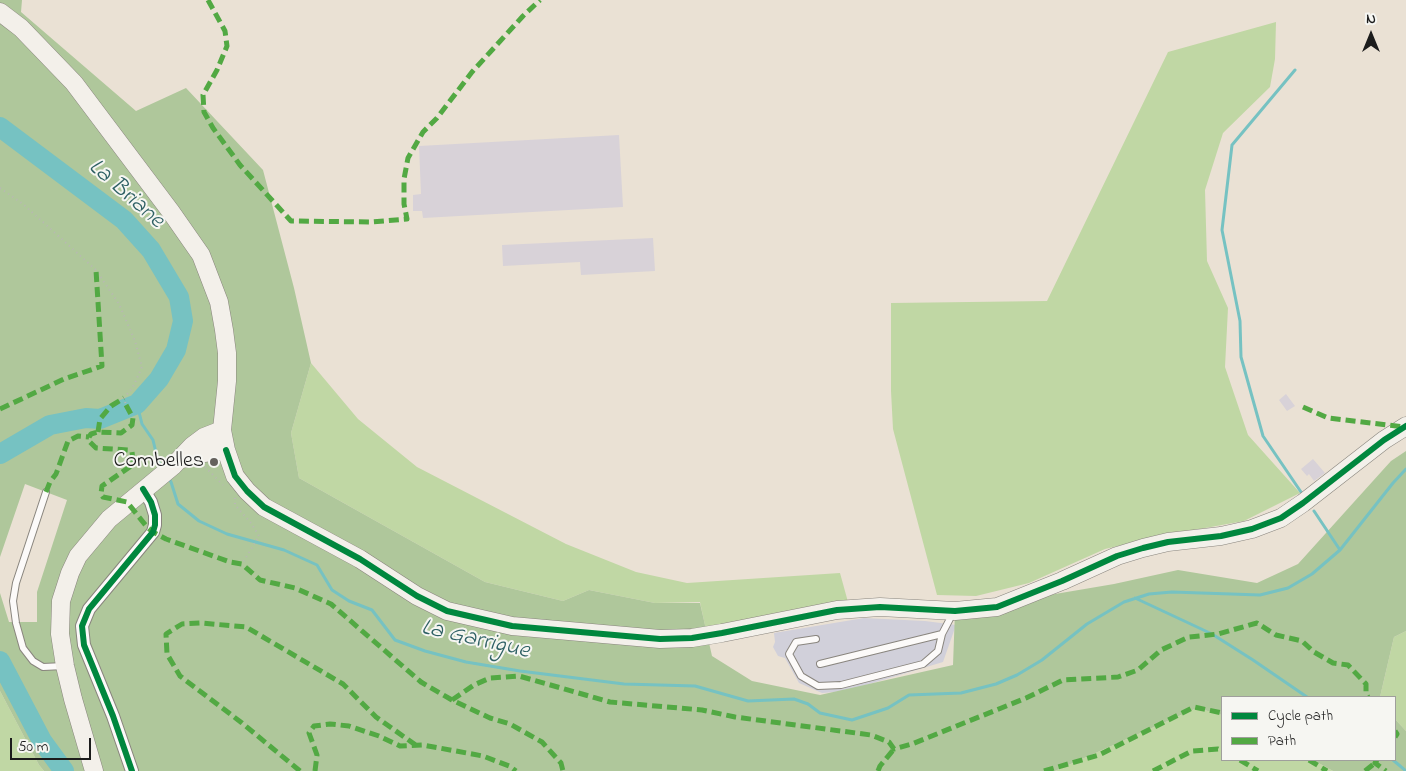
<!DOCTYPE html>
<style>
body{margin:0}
#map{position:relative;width:1406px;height:771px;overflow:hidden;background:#eae1d4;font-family:"Indie Flower",sans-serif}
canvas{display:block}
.legend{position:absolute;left:1221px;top:696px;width:175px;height:65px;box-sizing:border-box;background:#f6f6f2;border:1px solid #9f9f9c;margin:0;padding:6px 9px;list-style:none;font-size:15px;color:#1c1c1c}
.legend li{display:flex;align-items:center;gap:10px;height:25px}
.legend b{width:25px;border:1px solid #9f9f9c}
.north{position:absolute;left:1346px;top:10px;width:50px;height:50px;-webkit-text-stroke:4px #f6f6f2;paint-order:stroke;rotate:0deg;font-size:14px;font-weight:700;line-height:20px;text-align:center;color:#1c1c1c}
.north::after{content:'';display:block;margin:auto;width:18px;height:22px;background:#1c1c1c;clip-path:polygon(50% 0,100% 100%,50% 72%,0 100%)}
.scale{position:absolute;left:10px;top:738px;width:81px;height:22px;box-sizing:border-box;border:2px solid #1c1c1c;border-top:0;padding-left:6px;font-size:15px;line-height:18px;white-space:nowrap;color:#1c1c1c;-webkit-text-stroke:4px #f6f6f2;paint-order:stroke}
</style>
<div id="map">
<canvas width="1406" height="771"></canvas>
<ul class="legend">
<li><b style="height:6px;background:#00873e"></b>Cycle path</li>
<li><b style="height:6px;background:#52a943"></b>Path</li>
</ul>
<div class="north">N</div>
<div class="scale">50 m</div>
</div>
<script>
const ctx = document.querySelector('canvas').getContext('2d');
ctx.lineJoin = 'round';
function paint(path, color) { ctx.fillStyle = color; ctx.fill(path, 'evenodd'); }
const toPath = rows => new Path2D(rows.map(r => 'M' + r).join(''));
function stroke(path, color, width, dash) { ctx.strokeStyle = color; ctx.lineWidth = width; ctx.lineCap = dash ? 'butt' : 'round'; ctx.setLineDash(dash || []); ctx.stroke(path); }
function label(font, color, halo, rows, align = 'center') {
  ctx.font = font + ' "Indie Flower",sans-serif'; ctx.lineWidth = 4; ctx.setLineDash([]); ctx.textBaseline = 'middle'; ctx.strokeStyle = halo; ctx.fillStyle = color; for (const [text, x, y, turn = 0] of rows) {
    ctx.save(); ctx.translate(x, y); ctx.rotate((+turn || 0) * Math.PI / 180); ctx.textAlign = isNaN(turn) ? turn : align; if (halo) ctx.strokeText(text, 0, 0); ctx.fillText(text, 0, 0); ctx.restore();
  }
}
paint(toPath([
 [864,618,925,621,956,625,943,662,846,691,822,693,799,683,785,658,778,656,773,647,775,642,774,633]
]), '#d1d0da');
paint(toPath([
 [1276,22,1275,59,1270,87,1223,133,1205,190,1207,261,1228,308,1225,367,1248,435,1300,493,1244,521,1161,536,1105,549,1029,583,976,596,937,595,893,429,891,391,891,303,1047,301,1168,52],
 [311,363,358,419,417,467,566,544,636,572,687,583,840,573,848,602,706,630,700,602,655,603,589,590,563,601,485,582,299,478,291,433],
 [1406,631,1406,731,1395,719,1395,697,1380,697,1394,637],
 [0,691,39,765,44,771,0,771],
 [1197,708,1222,715,1222,760,1313,760,1333,771,1055,771]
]), '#c0d7a4');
paint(toPath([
 [0,0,22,0,21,12,136,111,186,88,263,170,294,288,311,363,291,433,299,478,485,582,563,601,589,590,655,603,700,603,712,656,752,681,820,695,953,665,955,611,1114,584,1178,570,1257,583,1298,564,1391,461,1406,451,1406,631,1394,637,1380,697,1222,697,1222,715,1197,708,1055,771,44,771,39,765,0,691,0,593,9,622,37,622,37,592,67,500,25,484,0,557],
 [1395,719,1406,731,1406,771,1333,771,1313,760,1395,760]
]), '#afc79b');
stroke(toPath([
 [1295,70,1232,145,1222,230,1240,321,1241,357,1263,436,1301,492],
 [137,404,142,424,153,440,158,461,162,467],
 [168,477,171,482,178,504,199,521,227,534,284,550,317,565,332,590,349,601,372,610,395,640,425,651,466,662,520,671,624,684,695,686,748,701,794,699,808,704,820,713,852,720,888,708,909,695,961,693,996,684,1017,675,1042,660,1087,624,1124,602,1149,594,1172,592,1260,595,1288,588,1312,574,1340,550,1393,483,1406,469],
 [1314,511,1340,550],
 [1135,598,1212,634,1253,660,1307,697],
 [1393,760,1406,771]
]), '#76c2c2', 3);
stroke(toPath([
 [0,127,124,220,151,250,179,297,183,321,176,350,159,379,137,404,100,419,86,418,50,425,0,454],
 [0,661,42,741,64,771]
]), '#76c2c2', 20);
paint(toPath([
 [619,135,623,207,423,218,422,211,413,211,413,195,421,194,419,146],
 [653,238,655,271,581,275,580,262,503,266,502,245],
 [1286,394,1295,406,1287,411,1279,400],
 [1313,459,1325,473,1314,481,1309,474,1307,476,1301,469]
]), '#d8d2d8');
const lane = toPath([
 [46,492,16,583,13,601,16,623,23,648,33,661,43,667,64,666],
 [816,639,796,642,789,654,801,676,818,686,841,685,923,664,938,651,942,634],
 [820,664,942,634,953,613]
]);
const street = toPath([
 [132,771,113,716,84,645,82,626,89,609,153,532,155,525,155,515,151,502,143,489]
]);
const secondary = toPath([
 [0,12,21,28,74,83,171,212,201,255,219,302,224,330,227,353,227,381,222,430,226,450,235,476,247,491,264,507,360,559,417,596,447,611,512,626,660,639,692,638,722,633,837,610,880,607,955,611,997,607,1062,581,1117,556,1143,548,1168,542,1221,536,1252,529,1281,518,1303,503,1384,440,1406,426],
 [182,459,204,453,226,450],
 [94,771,73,699,65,666,60,634,61,601,70,573,78,556,109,519,173,466,192,446,204,437,222,430]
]);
stroke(lane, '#89857e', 8);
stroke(street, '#89857e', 14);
stroke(secondary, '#89857e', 19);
stroke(toPath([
 [0,188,23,204,96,270,119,304,135,341,142,367,133,387,124,398,126,405],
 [205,467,223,485],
 [235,498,235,505,251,523,259,536,242,564]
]), '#b9b7b5', 2, [1, 4]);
stroke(lane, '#fcfaf9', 6);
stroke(street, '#fcfaf9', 12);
stroke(secondary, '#f3f0ea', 18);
stroke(toPath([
 [208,0,225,31,227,46,217,70,203,95,204,112,213,128,240,165,291,221,371,222,407,219,404,204,404,179,408,158,423,132,437,118,472,72,523,16,540,0],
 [126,405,133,418,132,425,121,433,98,432,91,434,89,437,89,441,96,448,129,450,132,452,133,460,131,466,102,486,101,494,103,497,127,502,147,527,153,532,166,539,230,562,242,564,260,580,295,588,331,604,421,682,452,700,490,718,510,724,542,742,561,763,563,771],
 [1303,407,1328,418,1405,427],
 [0,409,64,379,102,366,96,270],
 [98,432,100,419,111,406,124,398],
 [46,492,50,482,56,474,68,441,78,436,89,437],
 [452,700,474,685,490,678,519,676,610,702,702,710,735,717,871,735,889,742,894,749,912,744,1026,698,1063,680,1118,677,1138,670,1161,650,1189,637,1218,634,1257,623,1276,635,1302,641,1314,652,1333,663,1348,665,1366,684,1366,694,1368,697],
 [1395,731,1397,734,1395,737],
 [1240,760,1258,771],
 [1309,760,1327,771],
 [1377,760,1375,763,1386,771],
 [300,771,242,723,180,676,167,654,166,634,182,624,201,623,246,627,343,684,376,717,417,746],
 [315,771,317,755,309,733,314,726,330,724,349,726,379,736,400,746,423,745,483,756,509,766,516,771],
 [878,771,880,766,894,749],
 [1044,771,1099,755,1194,707,1222,713],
 [1153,771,1192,751,1218,749,1222,751],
 [1365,771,1375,763]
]), '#52a943', 5, [10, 5]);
stroke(toPath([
 [226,450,235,476,247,491,264,507,360,559,417,596,447,611,512,626,660,639,692,638,722,633,837,610,880,607,955,611,997,607,1062,581,1117,556,1143,548,1168,542,1221,536,1252,529,1281,518,1303,503,1384,440,1406,426],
 [132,771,113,716,84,645,82,626,89,609,153,532,155,525,155,515,151,502,143,489]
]), '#00873e', 6);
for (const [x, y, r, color] of [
 [214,462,5,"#64615c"]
]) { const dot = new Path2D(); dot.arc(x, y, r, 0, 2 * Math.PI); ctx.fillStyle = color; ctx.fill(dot); stroke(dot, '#f6f6f2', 2); }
label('22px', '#1c1c1c', '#f6f6f2', [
 ["Combelles",204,462]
], 'right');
label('italic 24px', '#2e6064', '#f6f6f2', [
 ["La Briane",125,195,41],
 ["La Garrigue",475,641,13]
]);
</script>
